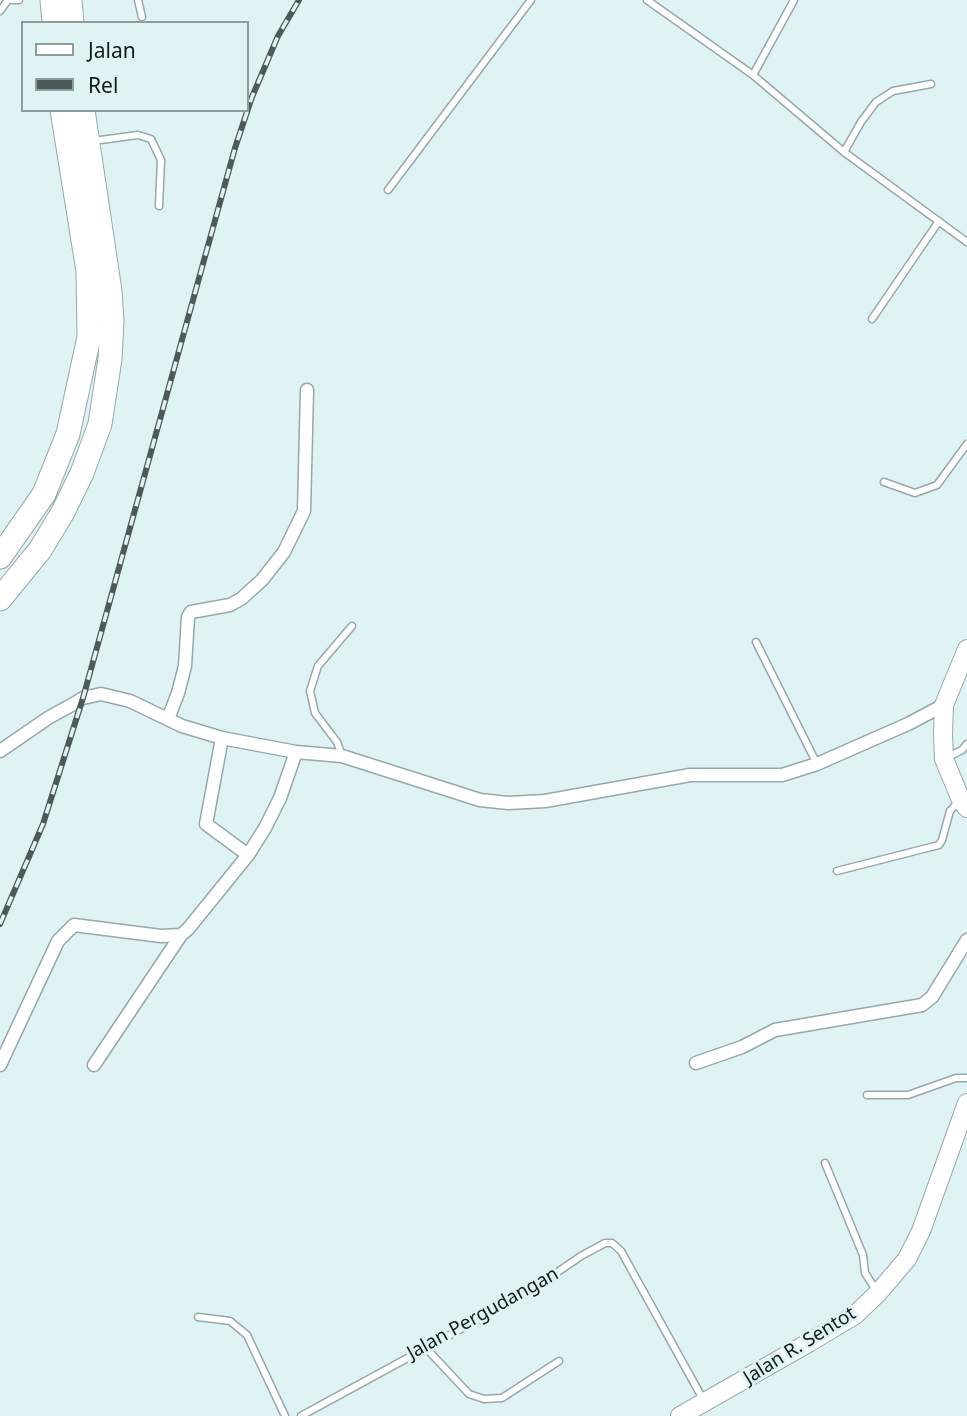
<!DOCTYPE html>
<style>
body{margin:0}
#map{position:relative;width:967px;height:1416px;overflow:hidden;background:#e0f3f4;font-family:"Noto Sans",sans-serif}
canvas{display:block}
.legend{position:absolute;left:21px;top:21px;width:228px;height:91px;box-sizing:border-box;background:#e0f3f4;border:2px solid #8e9c9d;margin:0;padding:9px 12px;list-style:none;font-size:21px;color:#131a1a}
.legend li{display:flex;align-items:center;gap:14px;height:35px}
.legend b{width:35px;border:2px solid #8e9c9d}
</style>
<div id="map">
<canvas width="967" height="1416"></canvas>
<ul class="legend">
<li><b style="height:9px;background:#fff"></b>Jalan</li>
<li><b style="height:9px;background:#4e5959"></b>Rel</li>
</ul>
</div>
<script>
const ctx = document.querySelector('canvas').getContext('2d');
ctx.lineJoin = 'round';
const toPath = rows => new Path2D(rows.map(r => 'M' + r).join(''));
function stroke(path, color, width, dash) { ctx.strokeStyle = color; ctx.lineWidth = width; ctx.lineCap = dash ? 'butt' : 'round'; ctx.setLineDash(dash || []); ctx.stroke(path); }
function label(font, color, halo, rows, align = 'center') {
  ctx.font = font + ' "Noto Sans",sans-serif'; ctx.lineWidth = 6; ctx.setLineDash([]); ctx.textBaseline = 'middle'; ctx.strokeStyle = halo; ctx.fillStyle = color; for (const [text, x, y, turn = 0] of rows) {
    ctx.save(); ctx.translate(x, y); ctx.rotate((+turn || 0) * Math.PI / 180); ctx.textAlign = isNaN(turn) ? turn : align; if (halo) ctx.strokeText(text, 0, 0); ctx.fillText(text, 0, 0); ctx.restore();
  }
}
const lane = toPath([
 [12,0,19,0],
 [138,0,142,17],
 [647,0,753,75],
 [794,0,753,75,844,152,967,242],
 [0,11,8,0],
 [93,141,138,135,151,139,161,160,159,206],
 [844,152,861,122,876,102,893,91,931,84],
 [388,190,531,0],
 [872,319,939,221],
 [884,482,915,493,937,485,967,444],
 [756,642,817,764],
 [342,756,337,742,315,713,310,691,318,666,352,626],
 [946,758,962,750,967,744],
 [837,871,939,845,942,840,950,811,960,800],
 [867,1095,908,1095,956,1078,967,1078],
 [825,1163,863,1255,865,1273,876,1290],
 [198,1317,230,1321,247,1335,285,1416],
 [425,1347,469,1394,484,1399,502,1398,559,1361],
 [301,1416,527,1293,581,1256,605,1243,612,1243,621,1251,704,1401]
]);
const street = toPath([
 [168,719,178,693,185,666,188,617,191,612,230,605,241,599,262,580,284,552,304,511,307,390],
 [222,738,206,824,248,855],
 [0,751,48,718,75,703,83,698,101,694,130,701,182,726,222,738,296,752,342,756,480,800,508,803,545,801,690,775,782,775,817,764,908,724,944,705],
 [696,1063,742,1047,775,1030,922,1005,932,997,967,940],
 [0,1065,58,941,74,925,161,936,181,935,188,929,248,855,265,828,280,798,296,752],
 [94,1065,181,935]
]);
const secondary = toPath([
 [967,649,944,705,943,734,944,759,961,800,967,808],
 [680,1416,810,1342,855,1315,878,1293,907,1259,921,1231,967,1103]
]);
const highway = toPath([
 [52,0,54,23],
 [70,0,72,23],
 [0,557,44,494,68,434,89,337,88,271,62,110],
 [0,599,40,550,63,512,82,473,100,424,110,359,112,322,110,291,83,110]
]);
stroke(lane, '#96a8a9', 9);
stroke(street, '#96a8a9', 15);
stroke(secondary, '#96a8a9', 20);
stroke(highway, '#96a8a9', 25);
stroke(lane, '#fff', 6);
stroke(street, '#fff', 12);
stroke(secondary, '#fff', 18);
stroke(highway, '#fff', 23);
const rail = toPath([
 [0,924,43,824,83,698,235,148,252,97,278,36,299,0]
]);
stroke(rail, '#4e5959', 6);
stroke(rail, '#e0f3f4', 3.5, [10]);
label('19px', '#131a1a', '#e0f3f4', [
 ["Jalan Pergudangan",483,1314,-29],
 ["Jalan R. Sentot",800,1346,-32]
]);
</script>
